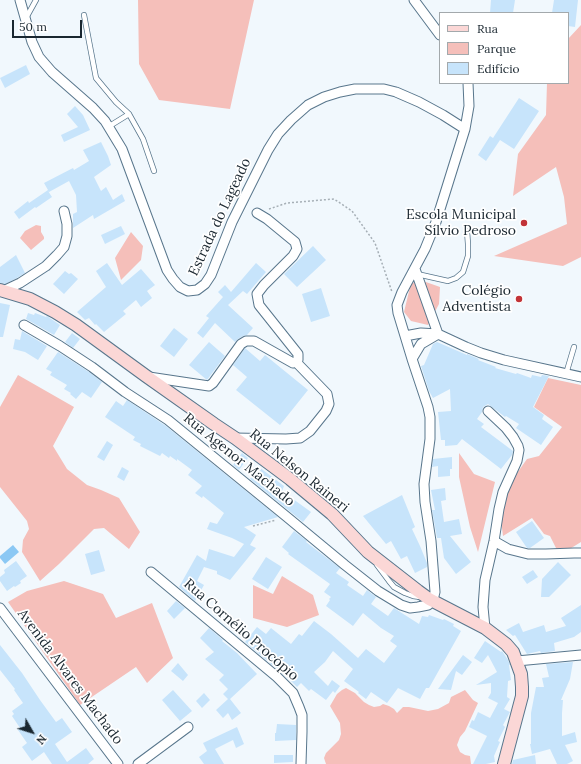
<!DOCTYPE html>
<meta charset="utf-8">
<style>
body{margin:0}
#map{position:relative;width:581px;height:764px;overflow:hidden;background:#f1f8fd;font-family:Lora,serif}
canvas{display:block}
.legend{position:absolute;left:439px;top:12px;width:130px;height:72px;box-sizing:border-box;background:#fff;border:1px solid #a3a9ac;margin:0;padding:5px 7px;list-style:none;font-size:12px;color:#1a2730}
.legend li{display:flex;align-items:center;gap:8px;height:20px}
.legend b{width:20px;border:1px solid #a3a9ac}
.north{position:absolute;left:12px;top:712px;width:40px;height:40px;-webkit-text-stroke:3px #fff;paint-order:stroke;rotate:129deg;font-size:11px;font-weight:700;line-height:16px;text-align:center;color:#1a2730}
.north::after{content:'';display:block;margin:auto;width:14px;height:18px;background:#1a2730;clip-path:polygon(50% 0,100% 100%,50% 72%,0 100%)}
.scale{position:absolute;left:12px;top:20px;width:70px;height:18px;box-sizing:border-box;border:2px solid #1a2730;border-top:0;padding-left:5px;font-size:12px;line-height:14px;white-space:nowrap;color:#1a2730;-webkit-text-stroke:3px #fff;paint-order:stroke}
</style>
<div id="map">
<canvas width="581" height="764"></canvas>
<ul class="legend">
<li><b style="height:5px;background:#fbd7d6"></b>Rua</li>
<li><b style="height:11px;background:#f5bfba"></b>Parque</li>
<li><b style="height:11px;background:#c7e4fb"></b>Edifício</li>
</ul>
<div class="north">N</div>
<div class="scale">50 m</div>
</div>
<script>
const ctx = document.querySelector('canvas').getContext('2d');
ctx.lineJoin = 'round';
function paint(path, color) { ctx.fillStyle = color; ctx.fill(path, 'evenodd'); }
const toPath = rows => new Path2D(rows.map(r => 'M' + r).join(''));
function stroke(path, color, width, dash) { ctx.strokeStyle = color; ctx.lineWidth = width; ctx.lineCap = dash ? 'butt' : 'round'; ctx.setLineDash(dash || []); ctx.stroke(path); }
function label(font, color, halo, rows, align = 'center') {
  ctx.font = font + ' Lora,serif'; ctx.lineWidth = 3.5; ctx.setLineDash([]); ctx.textBaseline = 'middle'; ctx.strokeStyle = halo; ctx.fillStyle = color; for (const [text, x, y, turn = 0] of rows) {
    ctx.save(); ctx.translate(x, y); ctx.rotate((+turn || 0) * Math.PI / 180); ctx.textAlign = isNaN(turn) ? turn : align; if (halo) ctx.strokeText(text, 0, 0); ctx.fillText(text, 0, 0); ctx.restore();
  }
}
paint(toPath([
 [138,0,254,0,230,109,159,100,139,64],
 [581,25,581,257,563,266,494,256,567,224,564,197,556,167,513,196,518,154,546,115,547,83,568,83,568,39],
 [36,225,41,226,41,232,44,237,44,239,31,250,20,238,25,231],
 [131,232,143,246,141,260,121,280,115,258],
 [423,281,440,287,439,304,428,325,411,321,404,312,411,283],
 [18,375,74,407,53,446,67,469,87,485,101,490,119,498,140,532,129,549,104,528,94,529,59,564,40,581,22,552,23,540,29,529,27,521,0,487,0,407],
 [548,378,581,385,581,542,568,550,557,550,550,536,544,534,532,518,503,536,501,520,504,502,510,486,515,476,527,459,539,456,562,427,534,407],
 [459,453,474,474,495,482,478,552,470,527,459,477],
 [282,576,313,595,319,615,287,627,253,618,253,585,273,594],
 [64,581,103,594,116,618,152,603,173,658,147,683,136,667,80,705,8,602,27,591],
 [346,688,355,693,364,702,369,705,374,707,380,706,383,704,389,706,394,709,397,713,403,707,409,707,428,711,438,709,449,703,451,697,465,690,473,700,478,703,465,731,460,737,457,745,460,752,465,755,470,756,471,764,326,764,324,758,326,753,339,740,341,734,340,723,330,706,337,694,342,690]
]), '#f5bfba');
paint(toPath([
 [13,545,19,552,5,564,0,558,0,556]
]), '#8bc8f4');
paint(toPath([
 [491,0,515,0,513,13,490,13],
 [554,0,578,0,575,27,568,26,568,13,552,13],
 [26,65,30,74,5,88,0,78],
 [519,98,539,111,514,149,500,140,486,161,478,155,490,136,493,138],
 [75,106,83,115,90,130,64,142,61,135,78,127,67,114],
 [101,142,108,156,111,165,94,177,101,191,106,187,113,200,122,194,125,201,94,219,93,215,73,228,73,214,77,212,76,195,69,181,49,192,48,191,52,197,36,208,35,207,19,219,14,212,28,201,29,203,48,190,44,183,73,168,74,170,89,161,83,150],
 [121,226,125,234,105,244,101,235],
 [313,246,326,260,297,287,284,274],
 [16,255,25,273,17,278,5,284,0,283,0,267],
 [107,263,122,285,141,269,155,285,147,291,152,298,141,307,136,300,123,311,126,314,104,332,96,324,95,325,89,318,85,320,77,312,106,287,96,271],
 [256,263,266,272,247,294,243,291,228,305,253,328,247,335,243,336,238,339,235,342,215,323,203,338,197,333,209,318,206,316,223,297,218,292,225,285,231,292],
 [65,271,69,274,71,273,78,279,64,294,53,284],
 [321,288,330,316,311,322,302,294],
 [0,303,10,305,3,337,0,337],
 [28,313,34,315,35,313,46,317,47,316,60,325,54,335,26,319],
 [174,328,188,339,174,357,160,346],
 [22,331,47,346,38,360,25,352,13,349,15,339,20,340],
 [72,333,80,339,73,348,65,342],
 [209,342,225,356,207,380,189,365],
 [437,342,467,355,467,354,479,359,478,360,496,367,495,368,516,374,517,373,531,378,532,375,541,377,542,375,549,376,533,407,544,415,542,419,553,427,541,445,516,428,519,424,506,416,505,417,488,404,483,407,482,412,477,419,484,424,481,427,513,451,512,455,501,469,462,439,457,445,445,446,445,440,441,440,438,412,451,411,450,389,433,398,429,391,421,366,424,365,433,344],
 [245,348,260,361,265,355,308,390,280,425,236,390,247,377,233,365],
 [58,352,89,372,102,382,91,398,82,392,76,399,70,394,71,393,64,389,67,385,50,375,52,372,46,369],
 [127,400,166,426,278,517,244,527,256,535,250,545,256,548,230,580,217,574,217,571,204,567,197,581,204,585,195,601,179,587,197,555,206,561,209,549,234,557,244,544,232,538,207,529,210,522,217,524,224,513,203,496,202,498,195,493,202,486,188,475,192,470,177,459,177,461,170,456,169,458,162,453,160,456,140,446,141,444,133,440,135,437,105,417,116,401,123,406],
 [107,441,113,445,104,461,97,457],
 [242,453,248,458,239,470,233,465],
 [452,457,452,469,450,469,450,476,438,477,438,466,432,467,433,459],
 [122,467,129,471,124,481,117,477],
 [259,467,284,486,282,491,311,512,303,522,250,479],
 [445,488,446,500,441,501,444,522,459,519,462,534,450,536,471,562,456,574,444,558,441,538,437,538,432,510,435,510,431,490],
 [402,495,415,527,412,529,420,546,427,563,427,567,415,573,407,556,401,559,391,541,386,544,363,516],
 [532,521,544,538,530,548,527,548,516,532],
 [294,531,307,541,306,542,340,568,336,573,349,582,347,585,363,596,367,590,376,597,371,604,388,616,394,608,419,624,422,616,428,617,429,615,443,620,444,619,454,624,453,626,461,631,429,688,426,688,420,699,398,688,387,703,371,692,366,699,358,693,359,692,344,681,353,669,333,651,325,662,314,672,328,686,332,680,340,686,335,693,333,691,326,700,311,689,309,691,301,683,297,687,281,671,272,665,245,642,257,627,266,634,271,628,291,644,299,634,302,636,314,621,331,634,358,658,366,649,384,663,397,646,390,641,394,636,381,628,363,613,353,626,326,606,330,600,329,599,331,597,324,592,330,584,288,554,289,553,282,547],
 [99,550,105,571,91,575,85,554],
 [266,557,282,567,268,589,252,579],
 [16,561,27,576,20,581,21,583,15,587,14,586,7,591,0,581,0,577,5,573,4,570],
 [558,562,571,575,549,597,541,597,542,579],
 [533,570,538,577,527,584,522,577],
 [176,601,185,608,174,619,167,611],
 [581,605,581,632,574,637,554,643,555,651,541,653,540,651,527,654,515,635,513,636,506,630,519,623,523,632,544,625,546,632,566,626,561,618],
 [209,628,223,640,222,641,237,653,257,674,230,699,241,713,232,720,228,713,223,718,216,710,228,699,223,694,228,689,219,680,224,675,205,659,214,652,200,638],
 [485,641,501,652,502,651,508,660,510,665,509,665,511,680,508,681,507,697,510,699,504,709,510,712,503,725,505,727,498,741,500,742,494,756,495,762,486,764,473,764,487,736,469,727,472,720,474,721,478,712,490,718,498,703,488,698,491,693,491,683,476,685,497,672,488,655,482,663,474,658],
 [0,645,22,673,40,700,56,722,62,718,72,732,55,744,67,762,86,748,94,759,88,764,52,764,44,752,32,761,22,747,27,743,18,730,20,728,12,716,14,714,12,711,23,703,14,690,15,689,0,670],
 [463,655,472,662,462,675,456,671,451,690,438,689],
 [573,662,570,679,561,700,563,700,562,713,562,736,575,732,577,742,565,745,573,761,567,764,557,764,550,749,532,754,530,744,531,744,531,713,536,687,544,687,542,678,549,677,546,664],
 [178,663,188,675,183,681,171,671],
 [173,690,192,711,180,721,162,700],
 [204,693,210,700,202,708,196,701],
 [277,724,296,725,296,740,275,741,275,733,276,733],
 [237,727,244,744,236,748,233,740,215,749,224,764,204,764,199,757,207,751,203,743],
 [274,755,293,755,293,762,274,763],
 [535,755,536,764,512,764,513,760]
]), '#c7e4fb');
const service = toPath([
 [84,15,96,78,116,102,129,114,108,127],
 [26,18,36,0],
 [129,114,143,139,154,171],
 [417,274,448,281,456,278,463,272,468,256,468,244,467,231],
 [566,374,574,347],
 [377,565,389,581,394,587,405,593,413,596,420,597]
]);
const minor = toPath([
 [20,0,32,42,39,57,52,72,93,108,105,121,122,149,167,270,173,279,180,287,188,291,197,290,205,284,211,275,232,222,268,150,278,134,291,120,308,105,324,97,340,92,355,89,384,89,396,92,419,102,443,115,465,129],
 [414,0,440,35],
 [415,269,438,334,466,347,481,353,504,360,581,377],
 [3,291,20,283,46,266,57,255,64,247,67,236,67,224,64,211],
 [24,325,60,346,92,367,125,392,168,420,287,517,345,565,378,591,401,605,410,608,418,607,428,605,433,600,435,592,431,541,425,502,424,484,430,439,430,417,428,407,412,359,398,313,397,305,402,292,425,249,436,222,465,129,469,106,468,83],
 [405,336,421,333,438,334],
 [412,359,421,344,438,334],
 [149,377,209,386,213,383,241,344,246,341,254,341,293,363,296,362,298,360,298,354,259,305,257,294,264,285,293,256,297,249,295,242,267,219,257,213],
 [235,438,286,439,300,438,310,431,326,411,329,404,327,394,296,362],
 [494,541,508,549,528,554,546,554,574,553,581,553],
 [151,572,277,677,293,693,299,707,302,715,302,732,301,764],
 [0,608,118,764],
 [485,628,483,607,485,580,494,541,499,509,503,492,517,461,519,450,518,446,513,437,506,428,488,411],
 [517,661,581,655],
 [138,764,188,727]
]);
const secondary = toPath([
 [0,290,30,299,55,312,76,325,146,376,214,424,235,438,290,479,332,514,368,552,418,591,429,599,485,628,506,644,513,652,521,674,522,687,522,696,504,764]
]);
stroke(service, '#58768c', 6);
stroke(minor, '#58768c', 11);
stroke(secondary, '#58768c', 14);
stroke(toPath([
 [269,209,287,203,334,199,352,211,375,243,392,292],
 [253,526,276,520]
]), '#a6afb6', 1.5, [2, 2]);
stroke(service, '#fff', 4.5);
stroke(minor, '#fff', 9);
stroke(secondary, '#fbd7d6', 12);
for (const [x, y, r, color] of [
 [524,223,4,"#c23337"],
 [519,299,4,"#c23337"]
]) { const dot = new Path2D(); dot.arc(x, y, r, 0, 2 * Math.PI); ctx.fillStyle = color; ctx.fill(dot); stroke(dot, '#fff', 1.5); }
label('14px', '#1a2730', '#fff', [
 ["Escola Municipal",516,215],
 ["Sílvio Pedroso",516,231],
 ["Colégio",511,291],
 ["Adventista",511,307]
], 'right');
label('14px', '#1a2730', '#fff', [
 ["Estrada do Lageado",220,217,-65],
 ["Rua Agenor Machado",239,460,39],
 ["Rua Nelson Raineri",299,471,39],
 ["Rua Cornélio Procópio",241,630,41],
 ["Avenida Alvares Machado",70,677,53]
]);
</script>
